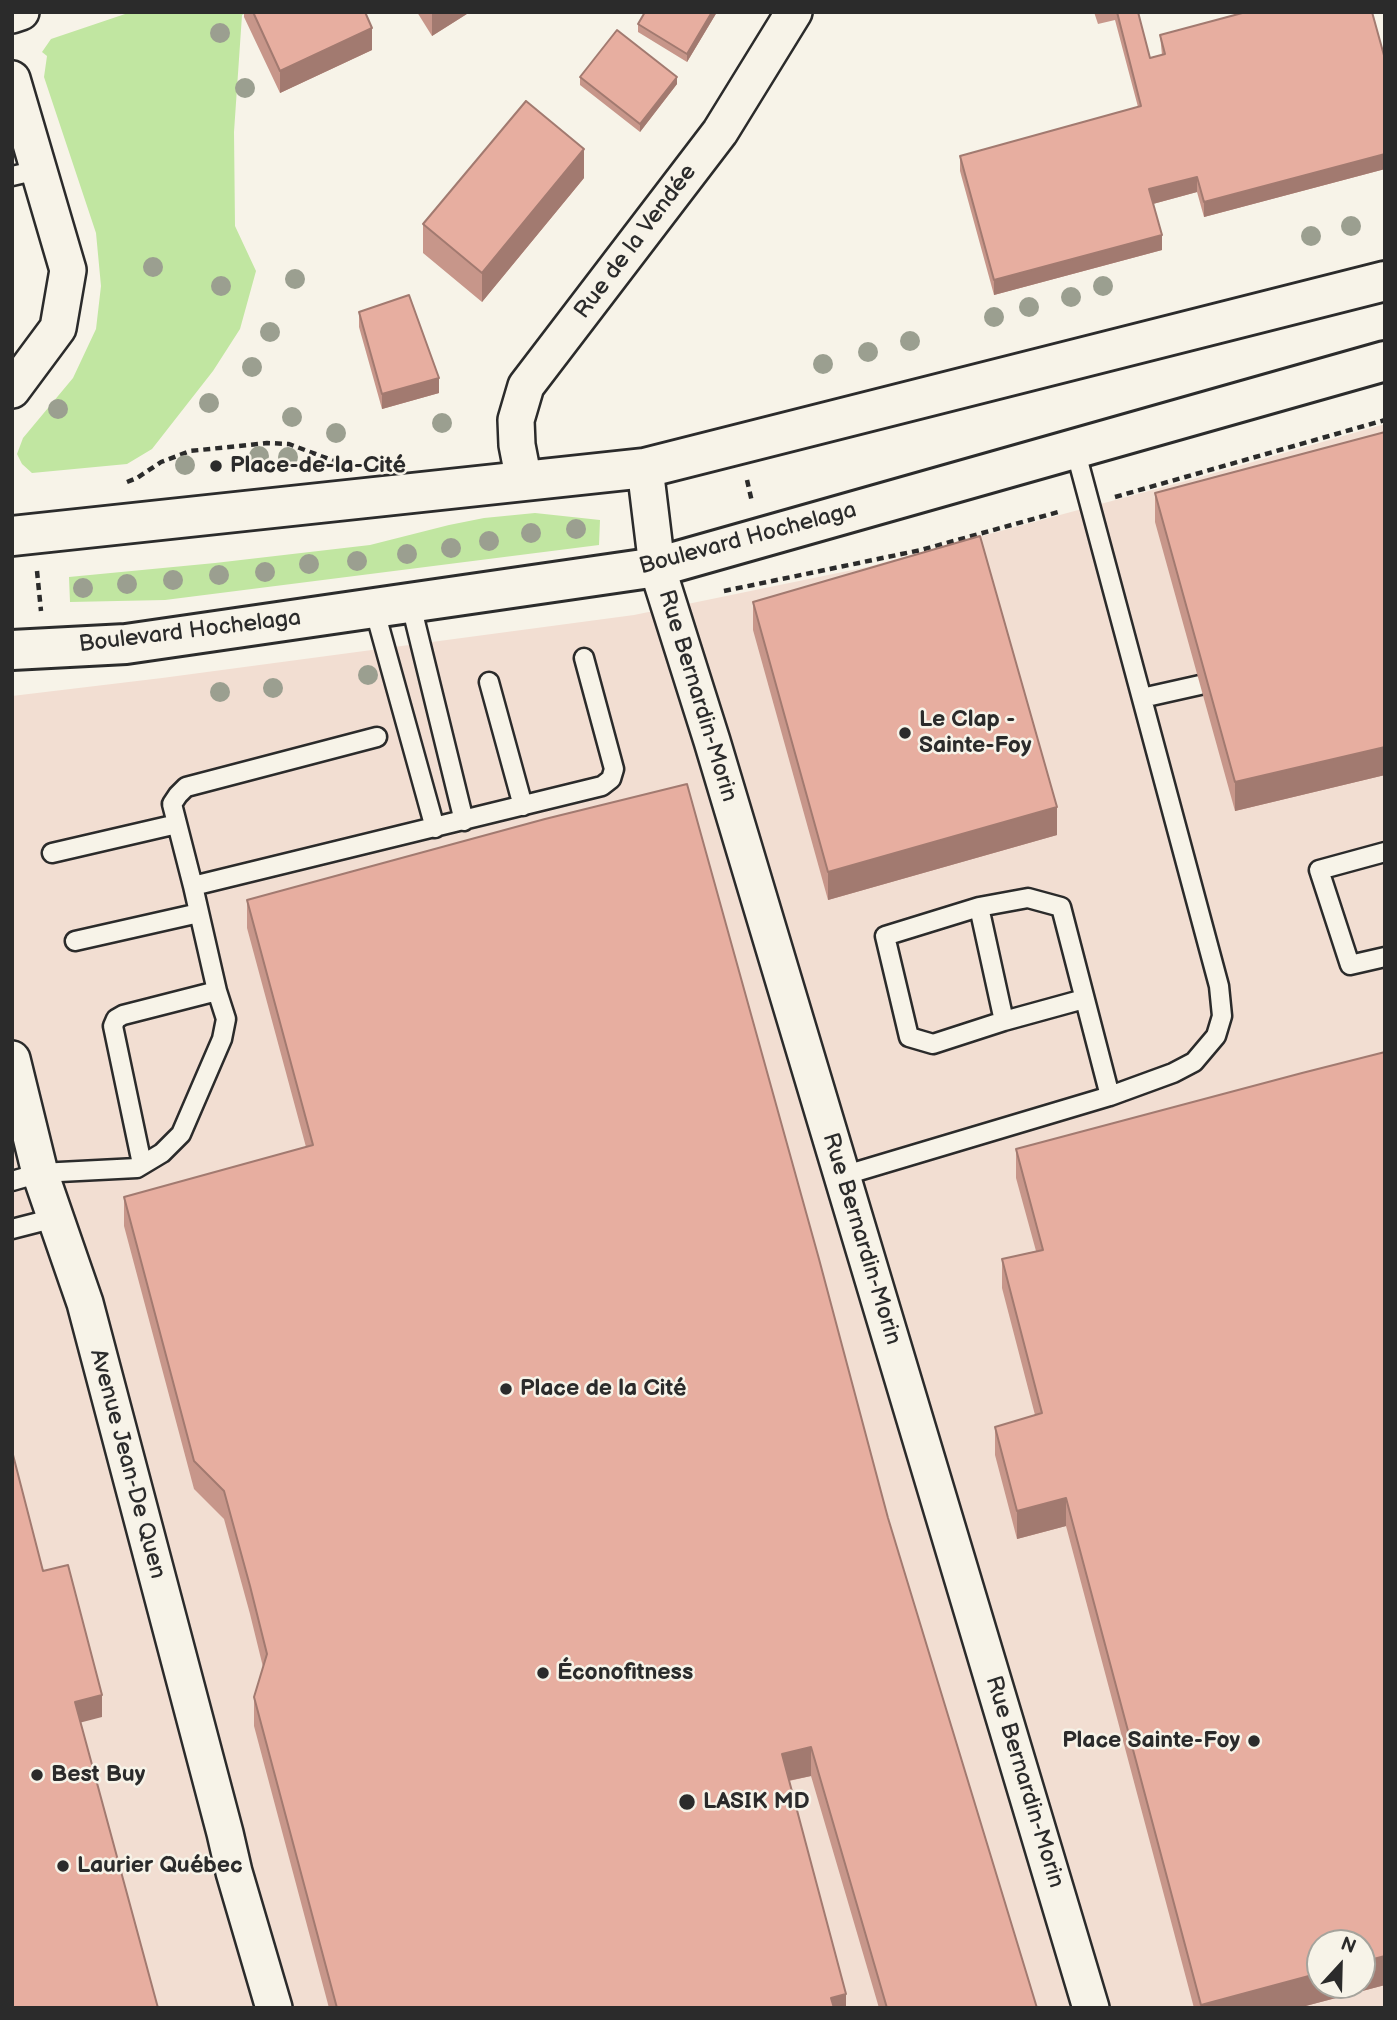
<!DOCTYPE html>
<meta charset="utf-8">
<style>
body{margin:0}
#map{position:relative;width:1397px;height:2020px;overflow:hidden;background:#f7f3e8;font-family:"Balsamiq Sans",sans-serif}
canvas{display:block}
.frame{position:absolute;inset:0;border:14px solid #2b2b2b;pointer-events:none}
.north{position:absolute;left:1306px;top:1929px;width:70px;height:70px;box-sizing:border-box;background:#f7f3e8;border:2px solid #a5a39c;border-radius:50%;rotate:22deg;font-size:19px;font-weight:700;line-height:28px;text-align:center;color:#2b2b2b}
.north::after{content:'';display:block;margin:auto;width:24px;height:32px;background:#2b2b2b;clip-path:polygon(50% 0,100% 100%,50% 72%,0 100%)}
</style>
<div id="map">
<canvas width="1397" height="2020"></canvas>
<div class="frame"></div>
<div class="north">N</div>
</div>
<script>
const ctx = document.querySelector('canvas').getContext('2d');
ctx.lineJoin = 'round';
function paint(path, color) { ctx.fillStyle = color; ctx.fill(path, 'evenodd'); }
const toPath = rows => new Path2D(rows.map(r => 'M' + r).join(''));
function stroke(path, color, width, dash) { ctx.strokeStyle = color; ctx.lineWidth = width; ctx.lineCap = dash ? 'butt' : 'round'; ctx.setLineDash(dash || []); ctx.stroke(path); }
function label(font, color, halo, rows, align = 'center') {
  ctx.font = font + ' "Balsamiq Sans",sans-serif'; ctx.lineWidth = 5; ctx.setLineDash([]); ctx.textBaseline = 'middle'; ctx.strokeStyle = halo; ctx.fillStyle = color; for (const [text, x, y, turn = 0] of rows) {
    ctx.save(); ctx.translate(x, y); ctx.rotate((+turn || 0) * Math.PI / 180); ctx.textAlign = isNaN(turn) ? turn : align; if (halo) ctx.strokeText(text, 0, 0); ctx.fillText(text, 0, 0); ctx.restore();
  }
}
paint(toPath([
 [1385,424,1385,2008,12,2008,12,696,162,678,634,615,867,567,1197,478],
 [1320,1943,1362,1943,1362,1985,1320,1985]
]), '#f2ded2');
paint(toPath([
 [131,12,248,12,242,15,234,132,235,226,256,271,240,329,213,371,152,449,127,464,32,473,22,464,17,454,23,438,73,378,96,329,101,286,96,233,44,77,47,56,42,52,51,39],
 [535,513,600,520,599,545,165,600,70,602,69,577,215,563,370,545,449,525,484,518]
]), '#c1e6a1');
const service = toPath([
 [12,176,38,170],
 [410,601,464,821],
 [374,608,435,828],
 [489,682,523,806],
 [1142,698,1200,685],
 [1385,852,1319,870,1350,965,1385,957],
 [52,853,177,824],
 [194,890,172,804,178,795,186,787,377,737],
 [979,907,1004,1021],
 [75,941,199,913],
 [1084,999,1004,1021,933,1044,909,1037,885,936,979,907,1028,898,1061,907,1110,1096],
 [142,1164,113,1026,116,1019,123,1015,217,991],
 [842,1176,1110,1096,1173,1073,1194,1062,1216,1036,1222,1016,1219,986,1075,449],
 [12,1181,40,1173,137,1168,162,1153,181,1134,222,1039,226,1019,217,991,193,886,602,786,611,779,614,769,584,658],
 [12,1229,55,1218]
]);
const minor = toPath([
 [12,15,21,12],
 [12,79,68,270,58,328,12,390],
 [645,468,657,567,712,741,1091,2008],
 [524,481,517,445,516,420,526,386,720,132,794,12],
 [12,1059,40,1173,85,1303,225,1833,234,1872,274,2008]
]);
const secondary = toPath([
 [12,536,645,468,1385,281],
 [12,650,126,644,657,567,1385,361]
]);
stroke(service, '#2b2b2b', 23);
stroke(minor, '#2b2b2b', 40);
stroke(secondary, '#2b2b2b', 44);
stroke(toPath([
 [747,480,752,502],
 [127,482,137,478,161,462,190,451,267,443,289,444,334,461],
 [1115,497,1385,420],
 [37,571,41,611],
 [724,591,921,550,1062,511]
]), '#2b2b2b', 4.5, [7, 5]);
stroke(service, '#f7f3e8', 18);
stroke(minor, '#f7f3e8', 35);
stroke(secondary, '#f7f3e8', 38);
ctx.fillStyle = '#9b9f90';
for (const [x, y] of [
 [220,33],
 [245,88],
 [1351,226],
 [1311,236],
 [153,267],
 [295,279],
 [221,286],
 [1103,286],
 [1071,297],
 [1029,307],
 [994,317],
 [270,332],
 [910,341],
 [868,352],
 [823,364],
 [252,367],
 [209,403],
 [58,409],
 [292,417],
 [442,423],
 [336,433],
 [259,456],
 [288,457],
 [185,465],
 [576,529],
 [531,533],
 [489,541],
 [451,548],
 [407,554],
 [357,561],
 [309,564],
 [265,572],
 [219,575],
 [173,580],
 [127,584],
 [83,588],
 [368,675],
 [273,688],
 [220,692]
]) { ctx.beginPath(); ctx.arc(x, y, 10, 0, 2 * Math.PI); ctx.fill(); }
paint(toPath([
 [244,12,365,12,372,50,280,93,244,17],
 [417,12,470,12,432,36],
 [717,12,687,62,638,32,638,24],
 [1094,12,1142,12,1138,13,1150,58,1162,55,1160,35,1385,59,1385,169,1204,217,1197,192,1153,204,1162,250,994,295,960,171,960,156,1138,107,1115,20,1098,24],
 [580,77,677,84,640,132,580,85],
 [584,178,482,302,423,253,423,224],
 [359,312,439,393,382,409,359,327],
 [1385,432,1385,775,1235,811,1155,522,1155,493],
 [753,602,1057,835,828,900,753,630],
 [247,900,888,1518,1037,2008,879,2008,811,1776,789,1781,846,2008,329,2008,254,1726,254,1697,263,1667,250,1614,224,1519,194,1489,124,1226,124,1197,306,1147,247,928],
 [1385,1052,1385,1985,1298,2008,1194,2008,1066,1526,1017,1539,995,1455,995,1427,1035,1415,1002,1288,1002,1259,1036,1251,1016,1178,1016,1149]
]), '#c7968a');
paint(toPath([
 [433,12,470,12,432,36,432,13],
 [712,12,717,12,687,62,687,54],
 [372,28,372,50,280,93,280,71],
 [677,77,677,84,640,132,640,124],
 [584,149,584,178,482,302,482,273],
 [1385,154,1385,169,1204,217,1204,202],
 [1197,177,1197,192,1149,205,1149,189],
 [1162,235,1162,250,994,295,994,280],
 [439,378,439,393,382,409,382,394],
 [1385,747,1385,775,1235,811,1235,782],
 [1057,807,1057,835,828,900,828,872],
 [1066,1498,1066,1526,1017,1539,1017,1511],
 [102,1695,102,1717,75,1724,75,1702],
 [811,1747,811,1776,782,1782,782,1754],
 [1385,1956,1385,1985,1298,2008,1201,2008,1201,2005,1320,1973,1320,1985,1362,1985,1362,1962],
 [846,1994,846,2008,831,2008,831,1998]
]), '#a27a70');
const building = toPath([
 [253,12,365,12,372,28,280,71,253,12],
 [645,12,712,12,687,54,638,24,645,12],
 [1117,12,1138,12,1150,58,1165,54,1160,35,1246,12,1372,12,1385,59,1385,154,1204,202,1197,177,1149,189,1162,235,994,280,960,156,1141,106,1117,12],
 [617,30,677,77,640,124,580,77,617,30],
 [526,101,584,149,482,273,423,224,526,101],
 [409,295,439,378,382,394,359,312,409,295],
 [1385,432,1385,747,1235,782,1155,493,1385,432],
 [980,536,1057,807,828,872,753,602,980,536],
 [687,784,819,1259,888,1518,1037,2008,887,2008,811,1747,782,1754,846,1994,831,1998,834,2008,337,2008,254,1697,267,1654,250,1586,224,1491,194,1461,124,1197,313,1145,247,900,545,819,687,784],
 [1385,1052,1385,1956,1362,1962,1362,1943,1320,1943,1320,1973,1201,2005,1066,1498,1017,1511,995,1427,1042,1413,1002,1259,1043,1250,1016,1149,1302,1073,1385,1052],
 [12,1451,43,1571,68,1565,102,1695,75,1702,158,2008,12,2008,12,1451]
]);
paint(building, '#e7aea0');
stroke(building, '#a27a70', 2);
for (const [x, y, r, color] of [
 [216,466,7,"#2b2b2b"],
 [905,733,7,"#2b2b2b"],
 [506,1389,7,"#2b2b2b"],
 [543,1673,7,"#2b2b2b"],
 [1254,1741,7,"#2b2b2b"],
 [37,1775,7,"#2b2b2b"],
 [687,1802,9,"#2b2b2b"],
 [63,1866,7,"#2b2b2b"]
]) { const dot = new Path2D(); dot.arc(x, y, r, 0, 2 * Math.PI); ctx.fillStyle = color; ctx.fill(dot); stroke(dot, '#f7f3e8', 2.5); }
label('23px', '#2b2b2b', '#f7f3e8', [
 ["Rue de la Vendée",636,242,-53],
 ["Boulevard Hochelaga",748,539,-15],
 ["Boulevard Hochelaga",190,632,-7],
 ["Rue Bernardin-Morin",697,696,73],
 ["Rue Bernardin-Morin",861,1239,73],
 ["Avenue Jean-De Quen",127,1464,75],
 ["Rue Bernardin-Morin",1024,1782,73]
]);
label('bold 23px', '#2b2b2b', '#f7f3e8', [
 ["Place-de-la-Cité",230,466],
 ["Le Clap -",919,720],
 ["Sainte-Foy",919,746],
 ["Place de la Cité",520,1389],
 ["Éconofitness",557,1673],
 ["Place Sainte-Foy",1240,1741,"right"],
 ["Best Buy",51,1775],
 ["LASIK MD",703,1802],
 ["Laurier Québec",77,1866]
], 'left');
</script>
